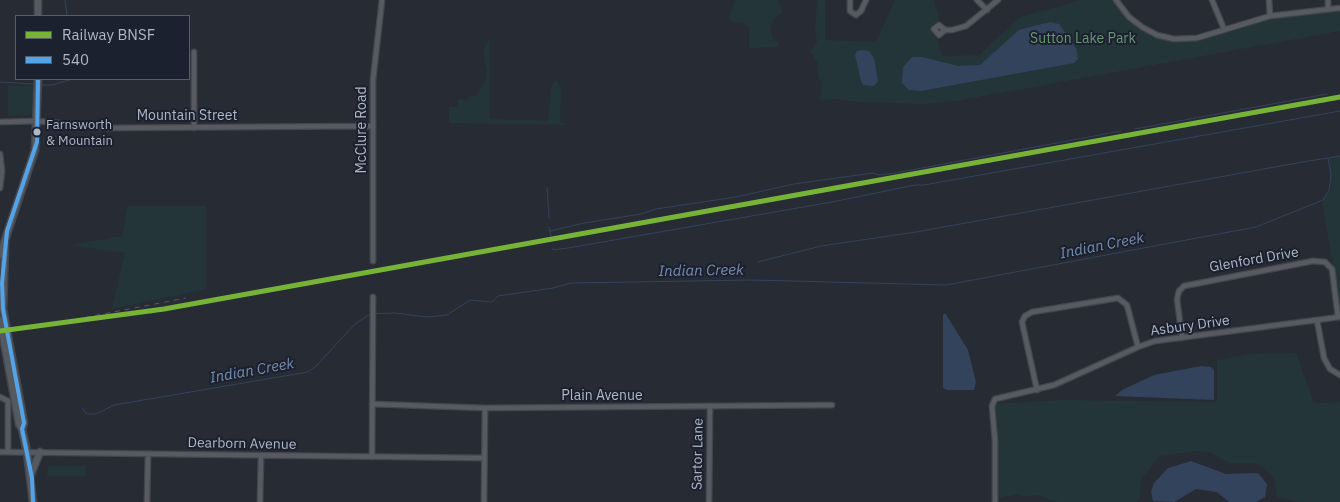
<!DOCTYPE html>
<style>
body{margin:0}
#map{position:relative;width:1340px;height:502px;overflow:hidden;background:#272b34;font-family:"IBM Plex Sans",sans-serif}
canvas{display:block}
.legend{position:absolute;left:15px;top:15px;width:175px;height:65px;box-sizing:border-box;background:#1b212e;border:1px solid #575d6a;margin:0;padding:6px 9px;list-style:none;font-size:15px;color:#b0b7c5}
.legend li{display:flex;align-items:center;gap:10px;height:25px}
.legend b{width:25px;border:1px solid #575d6a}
</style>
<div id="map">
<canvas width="1340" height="502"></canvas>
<ul class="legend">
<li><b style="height:6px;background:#77b337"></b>Railway BNSF</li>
<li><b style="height:6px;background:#53a3e8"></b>540</li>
</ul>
</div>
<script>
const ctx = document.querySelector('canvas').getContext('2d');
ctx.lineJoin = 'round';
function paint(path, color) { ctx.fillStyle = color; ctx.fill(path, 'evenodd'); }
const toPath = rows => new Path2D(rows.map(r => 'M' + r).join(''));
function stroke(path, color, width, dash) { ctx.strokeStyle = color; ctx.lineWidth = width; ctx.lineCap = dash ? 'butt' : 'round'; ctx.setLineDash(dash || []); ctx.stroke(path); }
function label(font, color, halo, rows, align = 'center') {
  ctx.font = font + ' "IBM Plex Sans",sans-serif'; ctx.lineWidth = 4; ctx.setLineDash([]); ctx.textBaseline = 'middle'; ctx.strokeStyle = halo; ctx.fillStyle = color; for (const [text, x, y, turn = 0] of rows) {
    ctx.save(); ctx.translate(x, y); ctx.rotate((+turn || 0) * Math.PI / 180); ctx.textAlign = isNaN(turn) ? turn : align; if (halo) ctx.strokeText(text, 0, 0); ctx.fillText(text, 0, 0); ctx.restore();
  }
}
paint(toPath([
 [735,0,778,0,782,12,773,20,770,29,773,39,779,43,777,47,749,48,749,27,742,23,731,22,729,19],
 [817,0,825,0,825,40,876,42,895,0,934,0,940,22,934,24,931,30,937,37,942,56,979,55,1020,17,1082,0,1113,0,1123,15,1137,28,1157,38,1176,42,1199,41,1264,20,1340,10,1340,31,956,101,923,104,859,102,837,99,820,100,822,82,818,77,817,61,810,51,817,42,815,29],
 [488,41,490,41,490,119,548,121,551,90,553,82,556,80,561,87,560,121,567,125,449,123,449,107,458,107,458,99,467,100,470,96,476,96,486,81,487,72,483,52],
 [8,86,35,86,35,101,31,115,8,116],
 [1340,155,1340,306,1322,201,1331,189,1329,157],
 [128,206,206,206,206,289,112,309,125,253,69,245,122,236],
 [1296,353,1314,403,1340,402,1340,502,1302,502,1277,497,1274,478,1262,466,1254,463,1229,463,1209,452,1194,451,1160,456,1141,479,1140,498,1137,502,1058,502,1038,495,1023,497,1019,494,998,498,998,432,995,404,1063,400,1217,402,1217,360,1249,354],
 [48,466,86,466,85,476,47,476]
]), '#243539');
paint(toPath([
 [1050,22,1059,24,1076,48,1078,59,1074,63,921,91,909,90,902,83,903,67,912,57,922,57,958,66,980,65,1019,30],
 [862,50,869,51,874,58,878,81,874,86,863,85,861,81,855,55,857,51],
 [945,313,968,350,976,382,974,390,947,390,943,388,943,315],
 [1201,366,1211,367,1214,370,1214,400,1115,396,1122,390,1154,375],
 [1191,461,1226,474,1258,473,1267,484,1265,497,1256,502,1229,502,1217,492,1196,489,1174,502,1153,501,1151,491,1154,483,1168,468]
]), '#34435c');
stroke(toPath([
 [65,0,67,16],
 [0,82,35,84],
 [41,85,53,85,72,79],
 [1135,129,1327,94],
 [1328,158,1340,156],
 [547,187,549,218],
 [549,227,551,236],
 [550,231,584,223,641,214,656,209,736,197,794,184,873,173,879,175,895,173,1121,131],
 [553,248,553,250,568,248,832,202,915,185,924,185,1340,111],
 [82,408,87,414,96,414,114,405,308,372,316,366,355,324,370,314,395,313,427,317,447,315,470,300,492,302,498,296,553,288,571,283,751,280,946,285,1256,227,1323,200,1329,190,1331,175,1328,158,1308,161,916,232,821,246,758,262]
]), '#34435c', 1);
const minor = toPath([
 [850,0,850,11,856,15,861,11,866,0],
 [977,0,987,10],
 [1116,0,1129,17,1142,27,1157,35,1174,39,1197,38,1270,16,1340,8],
 [1212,0,1224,29],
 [1269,0,1270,16],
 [1328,9,1328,0],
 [945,30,939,35,934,29,939,25,945,30,952,30,966,26,998,0],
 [0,122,37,121,109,128,373,126],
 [194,128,194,52],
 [0,154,2,171,0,188],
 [373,261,373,80,382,0],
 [1317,320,1324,358,1330,369,1340,375],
 [1182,338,1177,299,1179,291,1184,286,1313,261,1325,262,1332,269,1338,317],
 [1037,390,1022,322,1025,316,1032,312,1118,298,1127,305,1138,347],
 [0,397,8,401,8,452],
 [372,404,485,408,832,405],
 [0,452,484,458],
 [372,457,373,297],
 [147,502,148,454],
 [260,502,261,455],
 [484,502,485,408],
 [709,502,710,406],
 [995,502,995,441,992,406,995,399,1054,385,1138,347,1155,341,1340,317]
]);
const secondary = toPath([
 [38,16,38,0],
 [5,242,3,309,24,423,22,429],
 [0,255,35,150,38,79],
 [0,320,19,424,22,429,27,452,33,502],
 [31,474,40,452]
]);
stroke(minor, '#43464d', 7);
stroke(secondary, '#43464d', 9);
stroke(minor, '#575a61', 4.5);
stroke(secondary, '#555960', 6);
stroke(toPath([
 [150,313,1340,99],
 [56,323,186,298]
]), '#555960', 1, [5, 5]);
stroke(toPath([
 [33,502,32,478,22,429,24,423,3,309,2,283,7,231,37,142,38,79]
]), '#53a3e8', 4);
stroke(toPath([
 [0,331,164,309,1340,97]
]), '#77b337', 5);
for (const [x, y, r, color] of [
 [37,132,4.5,"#b0b7c5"]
]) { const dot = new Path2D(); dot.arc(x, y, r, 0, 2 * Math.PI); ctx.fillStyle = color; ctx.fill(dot); stroke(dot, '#1b212e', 2); }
label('13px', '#b0b7c5', '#1b212e', [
 ["Farnsworth",46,125],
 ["& Mountain",46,141]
], 'left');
label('14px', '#689675', '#1b212e', [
 ["Sutton Lake Park",1083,39]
]);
label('14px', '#b0b7c5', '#1b212e', [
 ["Mountain Street",187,116],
 ["McClure Road",362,130,-90],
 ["Glenford Drive",1254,260,-10],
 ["Asbury Drive",1190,326,-8],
 ["Plain Avenue",602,396],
 ["Dearborn Avenue",242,444,1],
 ["Sartor Lane",698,454,-89]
]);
label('italic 15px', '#788cad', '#1b212e', [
 ["Indian Creek",1102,246,-11],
 ["Indian Creek",701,271,-1],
 ["Indian Creek",252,371,-10]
]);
</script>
